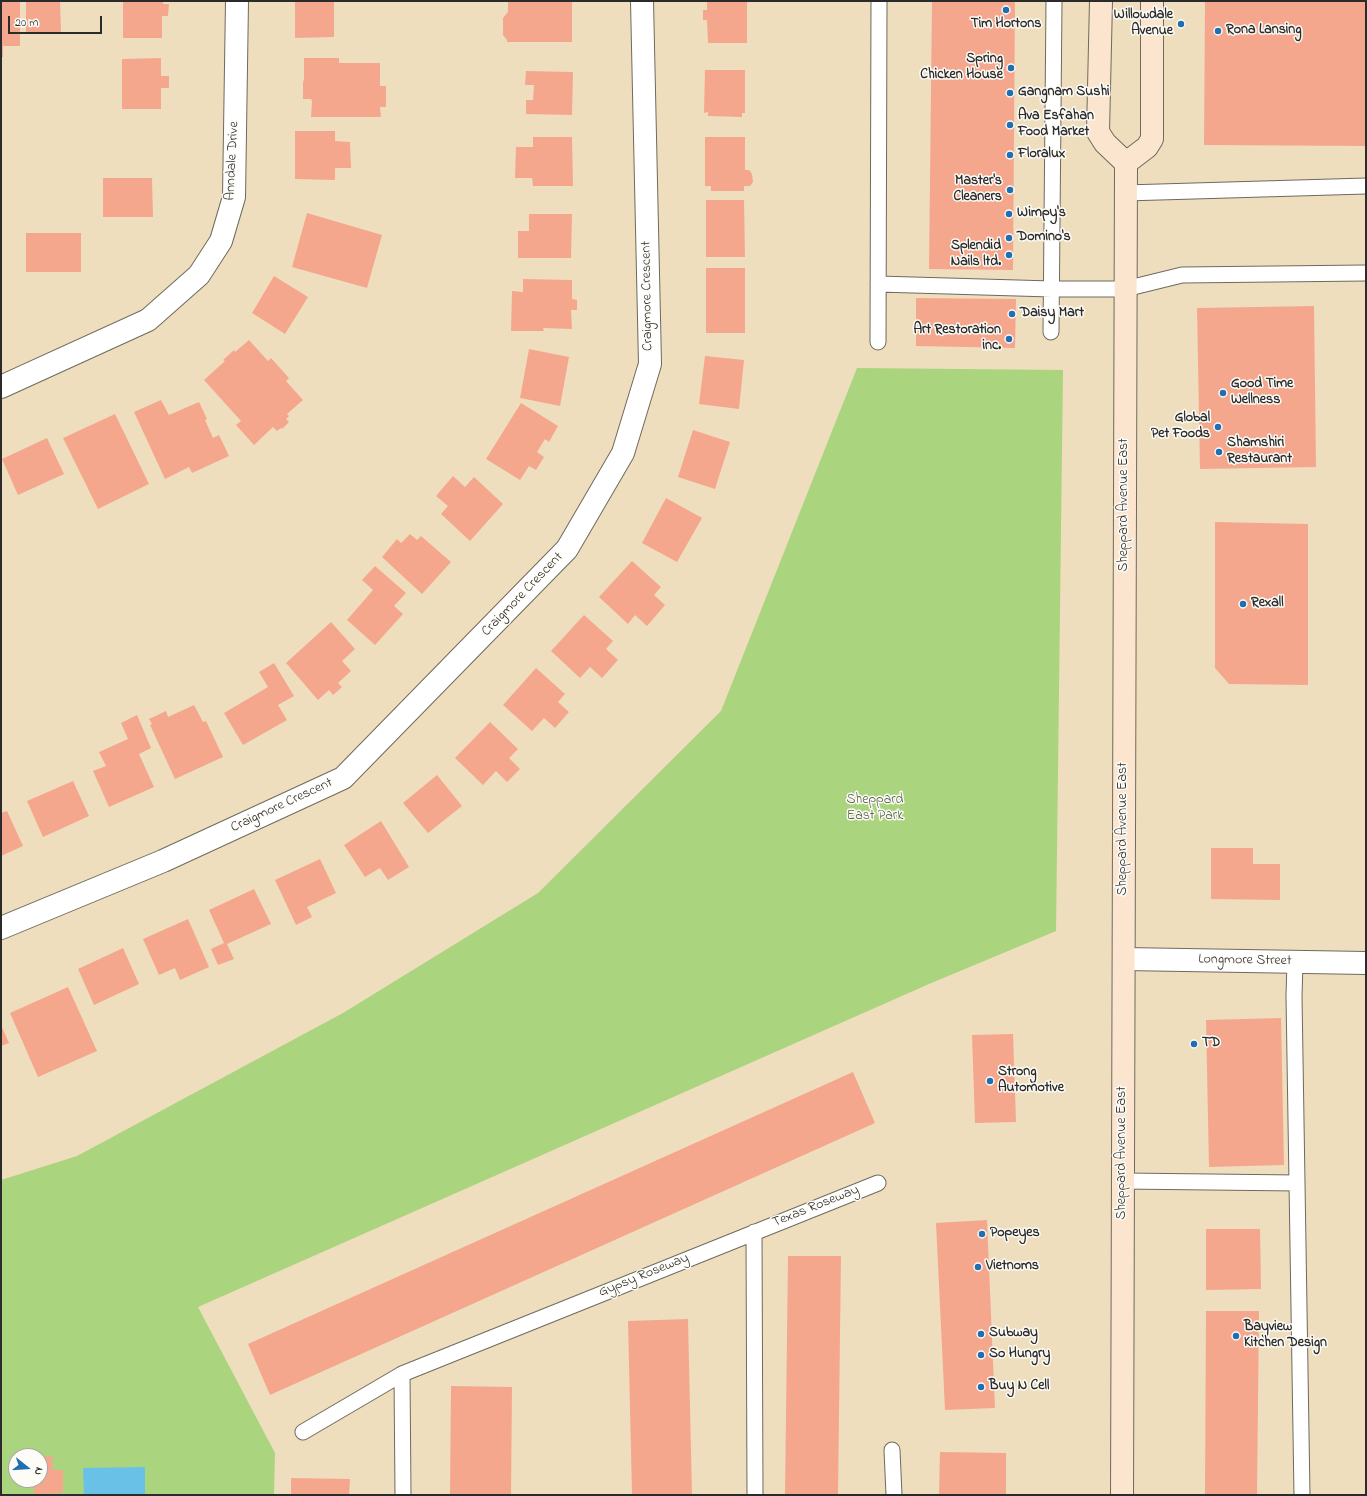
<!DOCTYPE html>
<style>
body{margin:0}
#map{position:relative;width:1367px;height:1496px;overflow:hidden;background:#eedebd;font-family:"Indie Flower",sans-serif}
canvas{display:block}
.frame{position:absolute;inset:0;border:2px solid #2b2b2b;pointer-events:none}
.north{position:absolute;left:8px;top:1448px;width:40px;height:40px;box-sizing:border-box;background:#fdfcf7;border:1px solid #a9a8a5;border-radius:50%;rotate:107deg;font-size:11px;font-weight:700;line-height:16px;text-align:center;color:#2b2b2b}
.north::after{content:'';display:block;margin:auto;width:14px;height:18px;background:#1f6fb2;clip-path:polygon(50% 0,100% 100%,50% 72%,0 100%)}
.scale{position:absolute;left:8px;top:16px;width:94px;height:18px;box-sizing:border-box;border:2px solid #2b2b2b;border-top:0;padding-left:5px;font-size:12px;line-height:14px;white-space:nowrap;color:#2b2b2b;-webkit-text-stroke:3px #fdfcf7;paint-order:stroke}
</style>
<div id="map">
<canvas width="1367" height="1496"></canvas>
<div class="frame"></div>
<div class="north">N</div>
<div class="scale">20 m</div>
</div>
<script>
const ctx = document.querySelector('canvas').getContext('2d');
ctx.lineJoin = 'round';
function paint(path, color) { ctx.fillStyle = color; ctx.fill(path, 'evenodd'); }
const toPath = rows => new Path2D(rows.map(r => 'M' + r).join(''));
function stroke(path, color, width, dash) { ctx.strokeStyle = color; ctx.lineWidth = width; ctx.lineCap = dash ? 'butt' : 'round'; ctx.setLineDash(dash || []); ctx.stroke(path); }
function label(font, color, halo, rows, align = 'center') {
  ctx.font = font + ' "Indie Flower",sans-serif'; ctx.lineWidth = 3; ctx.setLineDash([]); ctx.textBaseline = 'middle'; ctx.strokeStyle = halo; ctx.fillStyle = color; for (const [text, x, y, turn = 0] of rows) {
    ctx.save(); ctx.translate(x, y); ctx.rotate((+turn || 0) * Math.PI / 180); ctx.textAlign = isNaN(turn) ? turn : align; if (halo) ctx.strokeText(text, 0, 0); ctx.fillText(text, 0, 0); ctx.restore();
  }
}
paint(toPath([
 [857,368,1063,370,1056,931,929,984,198,1307,275,1453,274,1495,1,1495,1,1180,77,1156,343,1013,538,893,721,711],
 [16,1456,40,1456,40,1480,16,1480]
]), '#abd47f');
paint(toPath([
 [145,1467,145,1495,84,1495,83,1468]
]), '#6ac1e7');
paint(toPath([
 [1,1,20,1,20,46,3,46,3,57,1,57],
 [26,1,60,1,61,33,26,34],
 [123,1,163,1,163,4,169,4,168,16,162,16,162,38,123,38],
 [295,1,334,1,334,37,295,38],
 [508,1,572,1,572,42,507,42,507,40,503,35,503,18,508,12],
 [707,1,747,1,747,43,708,43,707,20,703,20,703,10,707,10],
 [932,1,1015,1,1013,270,929,269],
 [1205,1,1366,1,1366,146,1204,145],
 [161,58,161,76,169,76,169,88,161,88,161,109,122,109,122,59],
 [304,58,339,58,339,63,380,63,380,86,386,86,386,107,380,107,381,117,311,117,312,101,311,99,303,99,303,83,304,79],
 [705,70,745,70,745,113,742,113,742,117,708,116,708,112,704,113],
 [526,71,573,72,572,115,526,114,526,100,533,100,534,85,525,85],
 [295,131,335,131,335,141,350,142,351,168,335,168,335,180,295,179],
 [533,137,572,137,573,186,533,186,532,178,515,178,516,147,533,147],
 [705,137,745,137,745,170,749,170,752,174,753,182,750,186,744,186,744,191,711,191,711,186,705,186],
 [103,178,152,178,153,217,103,217],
 [706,200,744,200,745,257,706,257],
 [307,213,382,235,367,288,292,267],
 [529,214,572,214,571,258,518,258,518,231,529,231],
 [26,233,81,233,81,272,26,272],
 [706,268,745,268,745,333,706,333],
 [274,276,308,297,285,334,252,313],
 [523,279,572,280,572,299,577,300,577,310,571,310,572,329,543,328,544,331,511,331,512,291,523,292],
 [916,298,1016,299,1015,348,916,346],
 [1314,306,1316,467,1200,469,1197,308],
 [249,340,268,361,271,358,289,378,286,381,303,400,287,414,289,416,286,419,289,422,282,429,281,428,277,431,273,427,254,445,236,425,241,421,204,380,225,361,223,360,234,350,235,352],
 [529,349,569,357,560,406,520,398],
 [705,356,744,360,739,409,699,404],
 [161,400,169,415,199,402,207,419,205,420,213,438,219,435,229,456,192,473,189,467,165,479,134,412],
 [521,403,558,426,549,442,545,439,537,452,544,457,536,470,529,466,520,480,486,459],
 [115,414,149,484,98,509,63,438],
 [693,430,730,442,715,489,678,477],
 [47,438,64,474,18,495,2,459],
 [453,476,465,487,474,477,503,504,470,541,441,514,448,506,436,496],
 [666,498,702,518,677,562,642,543],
 [1215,522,1308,524,1308,685,1229,684,1215,668],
 [410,534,417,540,421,536,451,562,422,594,382,557,397,539,401,543],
 [632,561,661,587,654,595,665,605,647,626,635,615,628,624,599,597],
 [375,566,406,593,394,606,403,614,375,645,347,620,373,590,362,580],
 [584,615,613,641,606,649,618,660,602,678,590,667,580,678,551,651],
 [331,622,355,649,342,661,351,671,338,683,342,687,333,695,329,690,318,700,286,663],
 [274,663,294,696,278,705,287,720,243,745,224,713,268,687,259,672],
 [536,668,565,694,558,702,569,712,555,728,544,718,532,731,503,705],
 [194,705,203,722,206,721,223,757,175,779,150,725,152,724,149,719,166,711,168,717],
 [137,715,151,748,139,754,154,787,109,807,93,771,106,766,99,752,128,739,121,723],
 [490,722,518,749,509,758,520,769,507,782,496,771,483,785,455,758],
 [437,775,462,806,428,833,403,803],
 [73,781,89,816,43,837,27,801],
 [7,811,23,846,1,856,1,813],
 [381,821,409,867,388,880,380,868,365,877,344,845],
 [1211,848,1253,848,1253,864,1280,864,1280,900,1211,899],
 [320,859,336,893,307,907,312,917,296,925,275,880],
 [254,889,271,924,227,944,234,959,218,965,211,949,224,943,209,910],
 [188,919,209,967,180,980,175,968,159,975,143,939],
 [123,948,139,984,94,1005,78,969],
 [68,987,97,1051,38,1077,10,1013],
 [1281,1018,1284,1165,1209,1167,1206,1020],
 [1,1025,9,1043,1,1046],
 [1013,1034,1016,1122,975,1123,972,1035],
 [853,1072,875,1123,270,1395,248,1344],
 [987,1220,995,1408,945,1410,936,1223],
 [1206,1229,1260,1229,1261,1289,1206,1290],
 [788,1256,841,1256,838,1495,785,1495],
 [1206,1311,1259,1311,1257,1495,1205,1495],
 [688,1319,692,1495,632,1495,628,1321],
 [451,1386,512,1387,511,1495,450,1495],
 [940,1452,1006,1453,1006,1495,939,1495],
 [52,1456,53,1470,63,1470,63,1493,55,1493,55,1495,34,1495,34,1480,40,1480,40,1457],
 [291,1478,350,1479,349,1495,291,1495]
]), '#f5a78d');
const service = toPath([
 [1125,193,1366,186],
 [878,284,1052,289,1125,289,1182,275,1366,273],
 [1051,332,1054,1],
 [878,342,879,1],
 [1295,962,1294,996,1302,1495],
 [1123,1181,1297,1183],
 [754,1232,755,1495],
 [303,1432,402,1374],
 [892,1450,894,1495],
 [403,1495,402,1374,878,1183]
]);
const minor = toPath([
 [1,387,148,320,199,275,221,241,234,197,237,1],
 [1,928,163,861,343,778,567,549,623,453,650,364,642,1],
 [1124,959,1366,963]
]);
const secondary = toPath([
 [1101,1,1098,132,1105,143,1126,163,1122,1495],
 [1126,163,1147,147,1152,139,1152,1]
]);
stroke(service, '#6f6a5e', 17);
stroke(minor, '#6f6a5e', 24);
stroke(secondary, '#6f6a5e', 24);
stroke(service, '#fff', 15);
stroke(minor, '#fff', 22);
stroke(secondary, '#fce5cf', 22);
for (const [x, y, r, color] of [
 [1006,10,4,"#1f6fb2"],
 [1181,24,4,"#1f6fb2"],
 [1218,31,4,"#1f6fb2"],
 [1011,68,4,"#1f6fb2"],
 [1010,93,4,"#1f6fb2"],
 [1010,125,4,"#1f6fb2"],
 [1010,155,4,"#1f6fb2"],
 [1010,190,4,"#1f6fb2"],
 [1009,214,4,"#1f6fb2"],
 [1009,238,4,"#1f6fb2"],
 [1009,255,4,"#1f6fb2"],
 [1012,314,4,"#1f6fb2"],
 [1009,339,4,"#1f6fb2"],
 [1223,393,4,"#1f6fb2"],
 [1218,427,4,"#1f6fb2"],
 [1219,452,4,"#1f6fb2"],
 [1243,604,4,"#1f6fb2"],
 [1194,1044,4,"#1f6fb2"],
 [990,1081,4,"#1f6fb2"],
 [982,1234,4,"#1f6fb2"],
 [978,1267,4,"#1f6fb2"],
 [981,1334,4,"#1f6fb2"],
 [1236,1336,4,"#1f6fb2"],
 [981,1355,4,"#1f6fb2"],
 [981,1387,4,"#1f6fb2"]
]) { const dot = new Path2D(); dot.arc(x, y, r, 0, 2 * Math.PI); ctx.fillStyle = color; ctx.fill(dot); stroke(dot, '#fdfcf7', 1.5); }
label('bold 14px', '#2b2b2b', '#fdfcf7', [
 ["Willowdale",1173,16,"right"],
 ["Avenue",1173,32,"right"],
 ["Tim Hortons",1006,25,"center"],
 ["Rona Lansing",1226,31],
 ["Spring",1003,60,"right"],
 ["Chicken House",1003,76,"right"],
 ["Gangnam Sushi",1018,93],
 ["Ava Esfahan",1018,117],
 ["Food Market",1018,133],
 ["Floralux",1018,155],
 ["Master's",1002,182,"right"],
 ["Cleaners",1002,198,"right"],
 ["Wimpy's",1017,214],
 ["Domino's",1017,238],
 ["Splendid",1001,247,"right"],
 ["Nails ltd.",1001,263,"right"],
 ["Daisy Mart",1020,314],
 ["Art Restoration",1001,331,"right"],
 ["inc.",1001,347,"right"],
 ["Good Time",1231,385],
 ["Wellness",1231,401],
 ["Global",1210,419,"right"],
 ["Pet Foods",1210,435,"right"],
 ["Shamshiri",1227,444],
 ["Restaurant",1227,460],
 ["Rexall",1251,604],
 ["TD",1202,1044],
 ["Strong",998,1073],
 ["Automotive",998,1089],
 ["Popeyes",990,1234],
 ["Vietnoms",986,1267],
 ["Bayview",1244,1328],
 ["Kitchen Design",1244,1344],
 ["Subway",989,1334],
 ["So Hungry",989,1355],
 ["Buy N Cell",989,1387]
], 'left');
label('14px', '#2b2b2b', '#fdfcf7', [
 ["Anndale Drive",233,161,-87],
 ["Craigmore Crescent",648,296,-91],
 ["Sheppard Avenue East",1125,505,-90],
 ["Craigmore Crescent",523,595,-46],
 ["Craigmore Crescent",282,806,-25],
 ["Sheppard Avenue East",1124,829,-90],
 ["Longmore Street",1245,961,1],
 ["Sheppard Avenue East",1123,1153,-90],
 ["Texas Roseway",816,1207,-22],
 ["Gypsy Roseway",644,1276,-22]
]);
label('14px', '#515e44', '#fdfcf7', [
 ["Sheppard",875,801],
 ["East Park",875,817]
]);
</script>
